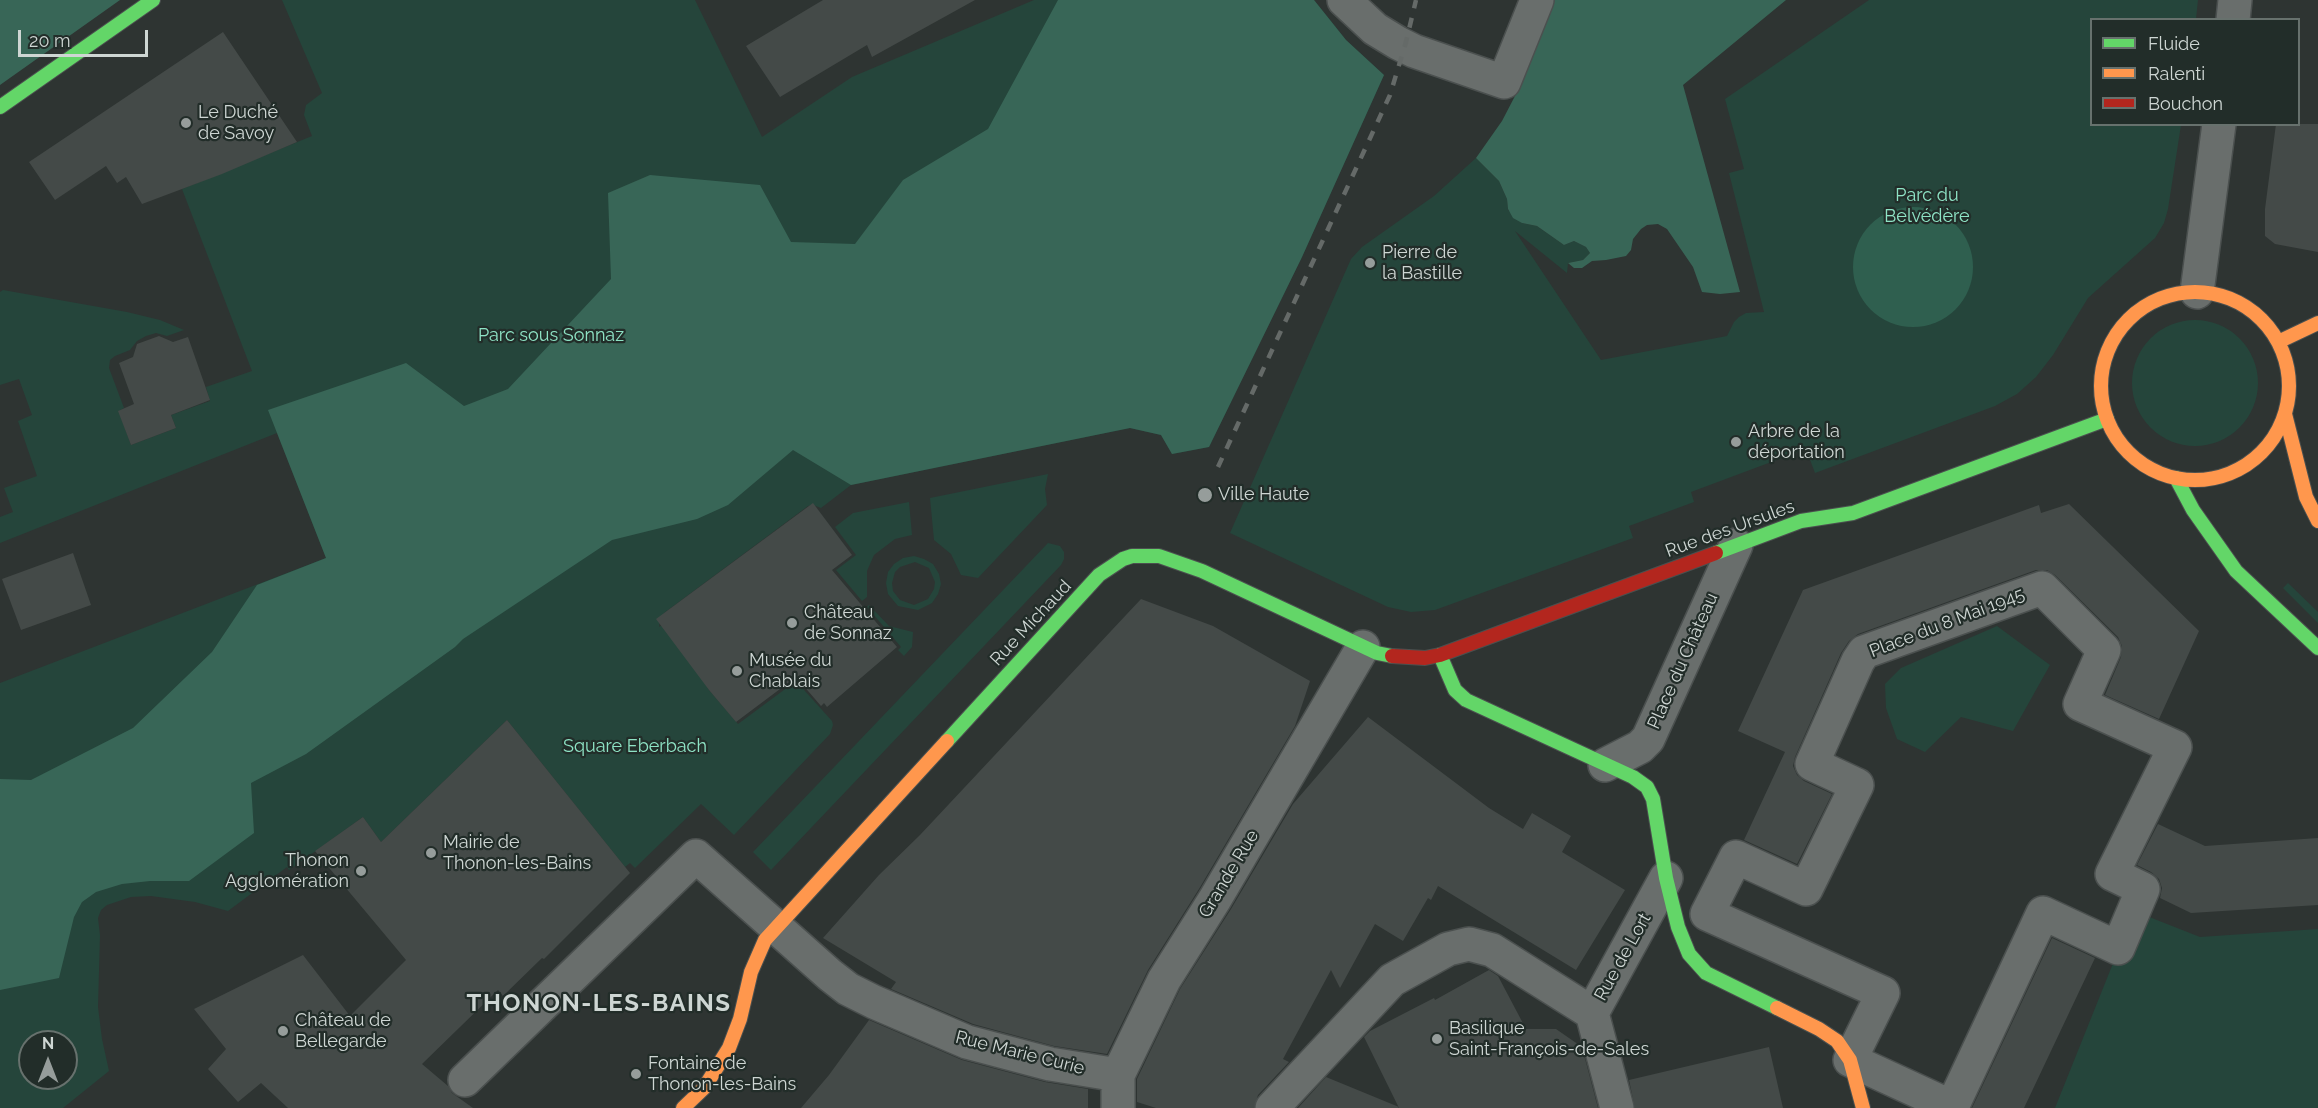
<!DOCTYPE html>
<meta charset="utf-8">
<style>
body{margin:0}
#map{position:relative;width:2318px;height:1108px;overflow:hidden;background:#2e3432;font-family:Raleway,sans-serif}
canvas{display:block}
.legend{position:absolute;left:2090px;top:18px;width:210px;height:108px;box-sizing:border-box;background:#222d29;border:2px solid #67716d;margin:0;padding:8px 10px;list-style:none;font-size:18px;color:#ced6d3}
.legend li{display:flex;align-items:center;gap:12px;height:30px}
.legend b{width:30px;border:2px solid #67716d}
.north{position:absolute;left:18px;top:1030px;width:60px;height:60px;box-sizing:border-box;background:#222d29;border:2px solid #67716d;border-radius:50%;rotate:0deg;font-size:16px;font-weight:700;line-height:24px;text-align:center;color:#ced6d3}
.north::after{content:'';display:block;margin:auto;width:21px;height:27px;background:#969d9b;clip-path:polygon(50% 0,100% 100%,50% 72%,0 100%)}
.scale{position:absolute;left:18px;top:30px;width:130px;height:27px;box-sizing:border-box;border:3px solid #ced6d3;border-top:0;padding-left:8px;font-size:18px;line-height:21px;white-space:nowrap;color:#ced6d3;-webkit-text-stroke:4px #222d29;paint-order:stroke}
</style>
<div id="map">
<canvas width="2318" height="1108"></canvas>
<ul class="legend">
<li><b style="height:8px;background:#63d668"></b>Fluide</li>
<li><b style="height:8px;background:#ff974d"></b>Ralenti</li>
<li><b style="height:8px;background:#b3261e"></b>Bouchon</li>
</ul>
<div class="north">N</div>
<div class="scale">20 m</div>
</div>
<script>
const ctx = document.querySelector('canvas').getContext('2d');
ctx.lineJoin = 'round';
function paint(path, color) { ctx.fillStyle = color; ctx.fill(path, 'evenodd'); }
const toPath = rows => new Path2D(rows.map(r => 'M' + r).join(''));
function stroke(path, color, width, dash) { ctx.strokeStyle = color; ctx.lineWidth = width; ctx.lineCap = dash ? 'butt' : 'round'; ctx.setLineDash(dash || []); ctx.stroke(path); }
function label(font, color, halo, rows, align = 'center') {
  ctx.font = font + ' Raleway,sans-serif'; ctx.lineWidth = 4.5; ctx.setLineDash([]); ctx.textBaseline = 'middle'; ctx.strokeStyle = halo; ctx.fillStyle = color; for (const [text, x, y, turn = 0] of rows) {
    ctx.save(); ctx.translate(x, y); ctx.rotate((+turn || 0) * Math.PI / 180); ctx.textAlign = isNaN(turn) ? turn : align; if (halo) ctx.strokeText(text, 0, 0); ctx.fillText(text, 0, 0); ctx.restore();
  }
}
paint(toPath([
 [282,0,695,0,762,137,852,77,1034,0,1314,0,1346,40,1384,75,1302,257,1209,447,1172,454,1161,435,1130,428,851,485,821,508,813,505,808,506,664,613,660,620,659,627,669,620,709,690,738,724,796,681,832,721,833,725,830,734,734,835,701,804,635,868,630,863,625,867,507,720,381,842,363,817,289,870,287,867,228,911,195,902,151,896,131,897,107,905,101,910,98,918,100,935,98,1007,102,1039,109,1071,63,1108,0,1108,0,683,326,558,277,433,0,543,0,517,13,512,4,488,37,476,18,421,32,415,19,379,0,385,0,292,3,290,127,312,160,320,184,330,167,336,156,333,146,336,137,341,130,350,115,356,110,360,109,368,124,408,119,411,131,445,176,428,171,415,210,401,206,387,252,371,182,189,312,136,304,115,306,105,322,93],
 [30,1042,66,1042,66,1078,30,1078],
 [1869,0,2198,0,2196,19,2092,20,2092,124,2181,125,2168,209,2164,223,2155,238,2088,298,2053,355,2036,377,2017,394,1995,406,1815,473,1806,449,1691,492,1694,502,1629,526,1633,538,1435,610,1411,612,1388,607,1230,533,1351,259,1362,247,1434,196,1476,158,1499,181,1507,199,1508,210,1522,223,1537,226,1564,245,1574,241,1586,247,1590,253,1583,260,1568,263,1567,273,1515,231,1601,360,1727,336,1734,322,1739,317,1746,313,1764,312,1729,173,1744,169,1725,99],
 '2132 383a63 63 0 1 1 126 0a63 63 0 1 1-126 0Z',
 [1048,474,1045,489,1047,505,978,578,961,575,951,554,934,540,930,498],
 [909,502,912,535,895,539,874,555,867,571,867,597,862,601,836,570,856,555,835,527,853,513],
 [1048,543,1060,546,1064,552,1064,559,1061,565,771,870,753,852],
 [914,556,924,559,933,564,939,574,941,584,938,594,932,603,918,610,898,606,888,594,886,583,888,572,894,564,903,558],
 [915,562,929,568,935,582,934,589,928,599,914,605,900,600,893,591,892,583,895,572,900,567],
 [2288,583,2318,612,2318,623,2283,588],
 [869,605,889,626,913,632,912,647,904,656,898,650,901,647,867,607],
 [1997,626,2050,665,2013,731,1961,717,1925,752,1897,739,1886,708,1885,684,1901,668],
 [2134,911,2200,937,2318,929,2318,1108,2055,1108]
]), '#25453b');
paint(toPath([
 [0,0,120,0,0,85],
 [1058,0,1314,0,1346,40,1384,75,1302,257,1209,447,1172,454,1161,435,1130,428,851,485,793,450,728,505,697,519,612,540,463,639,455,647,306,754,251,783,254,833,189,881,150,881,122,884,96,892,82,902,74,917,59,978,0,990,0,779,31,780,133,728,212,652,257,585,326,558,268,410,406,363,464,406,508,389,611,279,608,193,650,175,760,185,791,242,855,244,903,180,988,129],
 [1553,0,1786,0,1683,85,1740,292,1720,294,1702,292,1693,267,1667,229,1658,224,1647,225,1641,229,1633,239,1631,250,1626,256,1606,260,1592,261,1582,268,1574,268,1568,263,1583,260,1590,253,1586,247,1574,241,1564,245,1537,226,1522,223,1513,218,1508,209,1507,199,1499,181,1476,158,1502,121,1515,96]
]), '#386657');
paint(toPath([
 '1853 267a60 60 0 1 1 120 0a60 60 0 1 1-120 0Z'
]), '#2f5f4f');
paint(toPath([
 [823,0,975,0,872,57,867,45,780,97,746,46],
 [223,32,297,142,222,174,142,204,126,177,117,183,106,166,55,200,29,162],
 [2276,124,2318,124,2318,252,2275,244,2265,236,2265,209],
 [159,336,173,342,188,337,210,400,171,415,176,428,131,445,118,411,134,404,119,363,133,357,137,344],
 [813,503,852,555,832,570,897,647,827,707,824,703,821,706,796,677,736,722,709,690,656,619],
 [2069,504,2199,631,2159,719,2105,695,2121,657,2122,646,2118,637,2055,575,2047,570,2036,570,1858,634,1849,641,1841,653,1795,757,1793,766,1797,775,1804,781,1832,794,1797,864,1744,840,1785,752,1738,731,1803,590,2039,505,2041,513],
 [73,553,91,605,21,630,2,579],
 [1141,599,1213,626,1310,681,1295,726,1199,889,1148,970,1107,1054,1054,1046,973,1024,891,989,896,982,823,938,879,875,920,835],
 [1368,717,1489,808,1523,829,1532,813,1571,836,1562,852,1625,890,1576,970,1438,886,1431,900,1428,898,1403,941,1375,924,1340,988,1331,970,1283,1059,1289,1062,1258,1095,1254,1108,1156,1108,1137,1102,1137,1079,1180,989,1231,909,1293,804],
 [507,720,630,873,544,959,542,958,503,996,498,990,422,1064,448,1086,452,1093,473,1108,288,1108,261,1083,238,1102,208,1069,226,1049,194,1009,303,955,350,1016,406,960,315,851,363,817,381,842],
 [2158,824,2205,846,2318,838,2318,905,2191,913,2160,898,2162,888,2159,879,2151,872,2137,865],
 [2052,938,2095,958,2024,1108,1972,1108],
 [1489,970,1498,976,1526,1029,1556,1029,1582,1047,1598,1108,1399,1108,1364,1037,1370,1031,1434,998,1435,1000],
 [869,1020,962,1060,1045,1082,1088,1089,1088,1108,801,1108,829,1075],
 [1769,1047,1783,1108,1635,1108,1629,1080],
 [1326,1077,1399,1107,1398,1108,1298,1108]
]), '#444a48');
const street = toPath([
 [1344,0,1375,29,1398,43,1414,51,1504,82,1537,0],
 [2233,20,2235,0],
 [2197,292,2219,124],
 [2042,588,2104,650,2080,704,2175,747,2112,874,2143,889,2118,948,2043,913,1952,1107,1850,1060,1883,993,1707,914,1736,857,1806,889,1857,785,1812,764,1858,661,1864,652,2042,588],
 [1605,765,1640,747,1648,739,1736,545],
 [465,1080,696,856,830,975,848,989,874,1002,967,1042,1050,1064,1118,1075],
 [1118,1108,1118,1075,1164,980,1215,899,1363,647],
 [1272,1108,1392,980,1448,949,1469,944,1492,950,1592,1013],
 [1617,1108,1592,1013,1666,878]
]);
const fast = toPath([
 [0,107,153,0],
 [2176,478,2193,510,2236,571,2318,648],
 [1716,553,1801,521,1853,513,2107,419],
 [1440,655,1455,690,1466,700,1633,777,1647,787,1653,799,1666,878,1678,927,1689,954,1706,973,1777,1008],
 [947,741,1099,575,1123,559,1132,556,1159,556,1202,571,1377,653,1392,656]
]);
const slow = toPath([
 '2101 386a94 94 0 1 1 188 0a94 94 0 1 1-188 0Z',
 [2278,342,2318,323],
 [2285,414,2306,497,2318,521],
 [1777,1008,1819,1029,1837,1041,1850,1060,1863,1108],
 [683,1108,704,1088,729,1048,740,1019,751,972,765,940,947,741]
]);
const jam = toPath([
 [1392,656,1425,658,1440,655,1716,553]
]);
stroke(street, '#4b504f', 36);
stroke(fast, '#4b504f', 16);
stroke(slow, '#4b504f', 16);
stroke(jam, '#4b504f', 16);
stroke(street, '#696e6c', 33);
stroke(fast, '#63d668', 14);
stroke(slow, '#ff974d', 14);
stroke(jam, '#b3261e', 14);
stroke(toPath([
 [1218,467,1390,95,1406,42,1416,0]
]), '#656a68', 4.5, [10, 10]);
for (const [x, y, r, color] of [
 [186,123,6,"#969d9b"],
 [1370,263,6,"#969d9b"],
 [1736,442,6,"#969d9b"],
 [1205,495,8,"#969d9b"],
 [792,623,6,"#969d9b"],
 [737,671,6,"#969d9b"],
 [431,853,6,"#969d9b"],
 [361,871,6,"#969d9b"],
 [283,1031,6,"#969d9b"],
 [1437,1039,6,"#969d9b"],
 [636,1074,6,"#969d9b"]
]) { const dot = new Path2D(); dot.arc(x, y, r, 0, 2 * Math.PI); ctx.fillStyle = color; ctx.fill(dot); stroke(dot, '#222d29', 2); }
label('18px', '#ced6d3', '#222d29', [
 ["Le Duché",198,113],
 ["de Savoy",198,134],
 ["Pierre de",1382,253],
 ["la Bastille",1382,274],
 ["Arbre de la",1748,432],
 ["déportation",1748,453],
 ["Ville Haute",1218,495],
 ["Château",804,613],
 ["de Sonnaz",804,634],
 ["Musée du",749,661],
 ["Chablais",749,682],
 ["Mairie de",443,843],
 ["Thonon-les-Bains",443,864],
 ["Thonon",349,861,"right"],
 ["Agglomération",349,882,"right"],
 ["Château de",295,1021],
 ["Bellegarde",295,1042],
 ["Basilique",1449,1029],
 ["Saint-François-de-Sales",1449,1050],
 ["Fontaine de",648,1064],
 ["Thonon-les-Bains",648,1085]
], 'left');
label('18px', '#8ee3c5', '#222d29', [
 ["Parc du",1927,196],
 ["Belvédère",1927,217],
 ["Parc sous Sonnaz",551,336],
 ["Square Eberbach",635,747]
]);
label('18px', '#ced6d3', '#222d29', [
 ["Rue des Ursules",1730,529,-20],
 ["Rue Michaud",1031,623,-47],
 ["Place du 8 Mai 1945",1947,623,-21],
 ["Place du Château",1683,661,-66],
 ["Grande Rue",1229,874,-59],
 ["Rue de Lort",1623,957,-61],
 ["Rue Marie Curie",1020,1053,14]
]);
ctx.letterSpacing = '1.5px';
label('bold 24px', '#ced6d3', '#222d29', [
 ["THONON-LES-BAINS",599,1004]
]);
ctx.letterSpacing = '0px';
</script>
